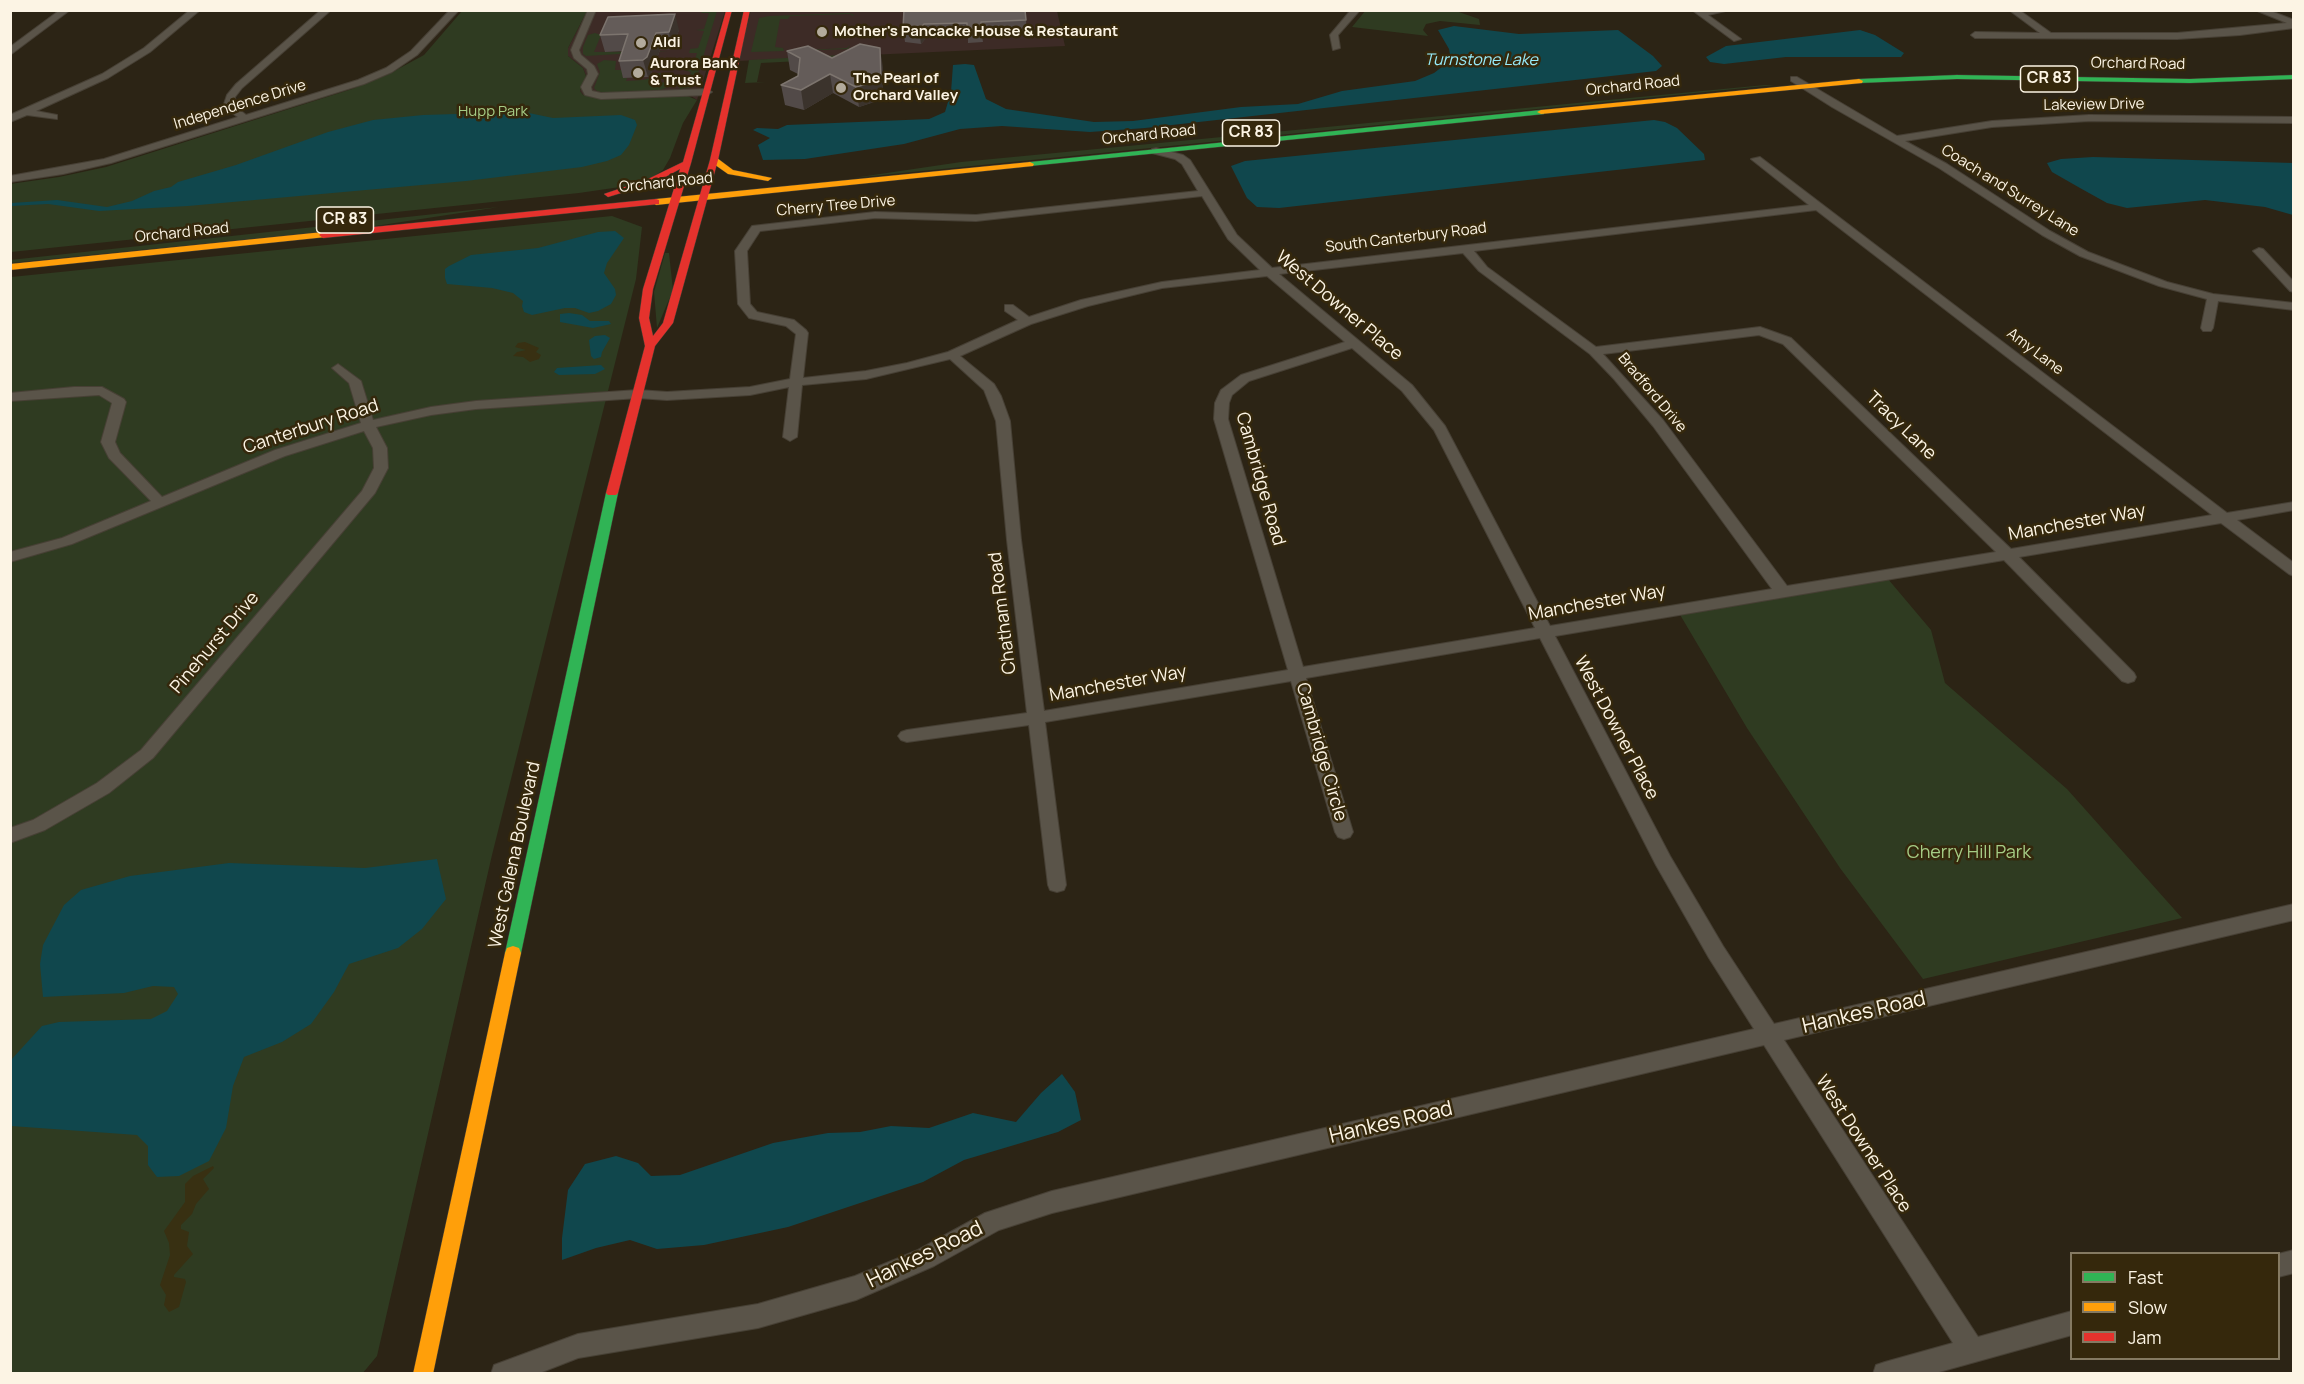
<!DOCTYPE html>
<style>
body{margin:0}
#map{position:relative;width:2304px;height:1384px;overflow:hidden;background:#2c2415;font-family:Manrope,sans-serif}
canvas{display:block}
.frame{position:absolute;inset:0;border:12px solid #fcf4e4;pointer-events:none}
.legend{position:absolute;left:2070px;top:1252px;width:210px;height:108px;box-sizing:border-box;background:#35280c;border:2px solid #857a62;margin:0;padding:8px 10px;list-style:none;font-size:18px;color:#fcf4e4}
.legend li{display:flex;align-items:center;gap:12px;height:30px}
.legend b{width:30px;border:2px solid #857a62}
</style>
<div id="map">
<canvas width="2304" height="1384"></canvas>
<div class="frame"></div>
<ul class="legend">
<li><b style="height:8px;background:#30b455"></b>Fast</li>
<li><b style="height:8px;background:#ff9f0a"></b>Slow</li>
<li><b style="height:8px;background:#e5322d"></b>Jam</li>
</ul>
</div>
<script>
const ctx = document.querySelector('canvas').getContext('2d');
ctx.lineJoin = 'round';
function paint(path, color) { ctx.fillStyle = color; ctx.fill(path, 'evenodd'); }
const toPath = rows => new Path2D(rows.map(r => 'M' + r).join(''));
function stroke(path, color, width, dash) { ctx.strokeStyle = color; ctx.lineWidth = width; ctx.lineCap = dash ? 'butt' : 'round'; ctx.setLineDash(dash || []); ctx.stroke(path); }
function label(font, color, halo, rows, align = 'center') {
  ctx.font = font + ' Manrope,sans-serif'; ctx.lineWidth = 5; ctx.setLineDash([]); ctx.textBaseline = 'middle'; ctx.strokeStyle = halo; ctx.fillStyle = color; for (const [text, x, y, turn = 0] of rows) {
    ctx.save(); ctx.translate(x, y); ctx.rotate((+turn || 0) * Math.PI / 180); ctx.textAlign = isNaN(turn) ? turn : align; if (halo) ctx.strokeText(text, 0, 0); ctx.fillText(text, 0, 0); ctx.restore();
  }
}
paint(toPath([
 [751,10,1057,11,1065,46,738,61],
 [587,11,725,11,697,100,691,96,603,99,583,95,580,91,586,76,583,68,568,56,568,48]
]), '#3d2b26');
paint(toPath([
 [1366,10,1456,11,1479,19,1480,25,1440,21,1426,24,1423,30,1428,36,1352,27],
 [462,11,587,11,568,48,568,56,583,68,586,76,580,91,583,95,603,99,685,95,697,100,683,123,670,158,663,170,650,179,627,186,579,193,11,252,10,184,59,177,106,167,352,89,387,75,424,55],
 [704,11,717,11,694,87,681,89,678,87,680,82,688,81,691,72,683,70,692,69,697,53,689,53,690,49,698,48,704,31,696,30,704,29,709,13,701,13],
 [849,13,854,15,853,16,850,14,790,16,788,19,780,19,775,47,783,48,784,51,847,48,850,45,848,49,751,52,759,18,769,16],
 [595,33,601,35,594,52,668,51,586,56,583,54,583,47,588,35],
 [861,54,861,58,761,63,757,82,766,82,745,83,749,60],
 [604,60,616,61,615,70,622,70,623,78,627,78,626,81,643,80,650,78,654,73,661,73,657,83,668,82,666,88,658,91,604,93,597,91,594,88,600,72,597,64],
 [1765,85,1775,85,853,178,961,162],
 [499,207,369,227,11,263,10,260],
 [612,216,642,227,636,279,492,855,377,1356,362,1374,11,1374,11,277],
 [665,253,669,253,673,290,657,328,654,292],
 [1888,579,1931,630,1945,683,2067,789,2182,918,1923,979,1840,868,1747,728,1679,613]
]), '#2f3b21');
paint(toPath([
 [525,342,539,348,536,352,541,355,539,359,530,362,523,357,513,356,517,352,526,350,515,347,518,343],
 [213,1166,214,1168,203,1179,209,1189,196,1204,192,1214,181,1225,181,1229,189,1232,187,1246,193,1254,174,1275,174,1277,185,1279,186,1282,179,1307,169,1312,164,1305,166,1295,160,1285,170,1255,169,1243,164,1231,185,1202,185,1184,193,1176]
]), '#383012');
paint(toPath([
 [1454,26,1519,34,1618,30,1653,56,1662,66,1656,71,1145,128,1090,132,1002,126,960,129,904,144,805,159,763,160,758,145,770,138,753,130,757,128,778,129,787,125,929,119,945,112,951,92,953,65,965,64,974,65,986,99,1006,109,1094,122,1133,121,1241,107,1298,104,1342,91,1415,81,1434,73,1451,60,1449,49,1438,30],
 [1860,30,1875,35,1904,53,1901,57,1786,57,1724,64,1710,62,1706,57,1726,46],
 [524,112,553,118,621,115,635,120,637,125,629,145,621,155,607,161,582,167,466,181,188,206,99,211,48,204,11,206,11,203,57,200,107,207,132,201,154,191,171,187,178,182,236,165,328,132,373,120,423,115],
 [1654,120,1665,122,1677,128,1704,154,1705,160,1279,208,1257,207,1247,198,1231,166,1245,161],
 [2093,157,2293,163,2293,215,2265,207,2205,200,2127,208,2107,203,2080,188,2052,172,2047,163,2061,159],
 [615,231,624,238,607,263,604,273,615,289,616,295,611,304,598,311,589,313,575,308,565,308,532,315,524,312,522,306,523,301,513,293,492,288,447,284,445,278,445,269,449,266,471,255,538,248,598,232],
 [569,313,582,315,590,321,609,321,611,324,593,328,560,322,560,314],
 [605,335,610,338,602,352,601,357,594,359,591,356,589,340,595,336],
 [601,365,605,369,595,374,559,375,554,372,557,368],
 [437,859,446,899,422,929,398,948,349,964,334,992,311,1024,282,1042,244,1057,233,1086,226,1128,209,1161,179,1176,157,1177,148,1165,148,1146,137,1135,11,1126,11,1060,42,1026,59,1022,151,1019,167,1011,178,994,174,987,153,986,124,993,43,997,40,964,43,945,64,905,81,890,130,876,229,863,365,868],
 [1062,1074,1075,1092,1081,1120,1058,1132,964,1160,923,1182,788,1227,704,1245,657,1249,630,1240,596,1248,562,1260,562,1238,568,1190,585,1164,616,1156,638,1163,651,1176,680,1175,773,1143,828,1133,860,1132,891,1126,929,1128,973,1113,1016,1122,1041,1093]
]), '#10474d');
const street = toPath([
 [60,10,70,10,10,55,10,47,60,10],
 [190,10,200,10,150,52,108,78,36,111,57,115,57,119,27,115,10,122,10,115,102,74,144,48,190,10],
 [321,10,331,10,242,88,235,97,236,107,246,115,358,80,386,68,411,51,450,10,459,10,417,55,392,72,364,84,111,163,63,174,10,182,10,176,104,159,238,117,229,111,224,104,227,95,236,84,321,10],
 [588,10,596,10,579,50,581,55,594,66,598,74,591,87,592,91,601,93,707,89,712,92,707,95,601,99,585,95,581,87,588,74,587,69,574,58,571,50,588,10],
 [1351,10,1360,10,1338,35,1340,48,1333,50,1330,35,1351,10],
 [1692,10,1730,10,1708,15,1741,39,1734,41,1692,10],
 [2009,10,2019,10,2051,33,2177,33,2287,23,2255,10,2268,10,2294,20,2294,28,2240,35,2177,39,1975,38,1971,35,1975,32,2040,33,2009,10],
 [1791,77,1797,77,1897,136,1992,121,2089,115,2294,117,2294,123,2089,121,1992,127,1905,141,1947,164,2050,231,2088,252,2167,282,2213,294,2294,303,2294,310,2218,301,2213,328,2211,331,2203,331,2201,328,2207,299,2159,286,2080,256,2042,235,1939,168,1832,107,1791,81,1791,77],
 [1156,148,1183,155,1190,160,1237,235,1272,268,1809,205,1751,159,1760,157,2227,513,2294,502,2294,510,2237,520,2294,563,2294,576,2289,574,2221,523,2019,557,2134,673,2136,677,2134,681,2128,683,2122,681,2004,560,1555,636,1670,856,1723,946,1774,1024,2294,904,2294,920,1784,1040,1978,1337,2072,1311,2072,1335,1932,1374,1873,1374,1876,1365,1885,1362,1953,1343,1764,1045,1052,1213,999,1230,934,1266,856,1300,758,1328,578,1358,537,1374,491,1374,494,1365,578,1334,758,1304,855,1276,918,1250,985,1213,1052,1191,1754,1029,1709,958,1656,865,1540,638,1306,678,1353,832,1350,837,1344,839,1338,837,1335,832,1291,681,1045,722,1066,885,1064,890,1057,892,1050,890,1048,885,1029,725,907,742,901,740,898,736,901,732,907,730,1027,713,1007,540,996,421,984,390,950,359,866,379,802,385,797,437,790,441,783,437,789,387,750,395,667,400,638,398,476,409,431,415,376,427,387,448,388,468,375,493,153,758,109,793,45,830,10,843,10,828,33,820,97,783,141,750,362,491,374,468,373,448,364,431,285,456,72,544,10,562,10,552,62,538,151,501,109,458,101,442,112,403,99,395,10,401,10,393,74,387,102,387,124,399,126,402,115,442,120,453,162,497,275,450,361,423,349,383,332,368,338,364,361,381,373,420,431,407,476,401,638,390,667,392,750,387,790,379,796,334,786,326,749,318,738,304,735,251,752,226,875,212,976,215,1198,191,1182,164,1175,159,1152,153,1152,149,1156,148],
 [1202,196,1228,239,1260,270,1162,282,1081,300,1029,317,1013,305,1005,305,1005,311,1018,320,948,352,907,363,866,371,803,378,808,333,806,330,794,320,757,312,750,304,747,251,760,231,875,218,976,221,1202,196],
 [1816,210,2212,515,2011,549,1791,338,1760,327,1596,347,1487,267,1474,251,1816,210],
 [1463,253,1479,271,1590,354,1614,379,1653,426,1772,589,1550,626,1445,426,1412,385,1279,274,1463,253],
 [1267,276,1345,342,1241,375,1221,390,1215,403,1214,419,1288,670,1044,711,1021,540,1010,421,1001,396,994,384,960,356,1031,324,1088,306,1162,288,1267,276],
 [1759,335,1783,344,1996,552,1787,586,1663,420,1603,354,1759,335],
 [1352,348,1402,391,1434,430,1535,628,1303,667,1228,419,1229,403,1232,395,1249,381,1352,348],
 [2259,248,2263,249,2294,282,2294,292,2290,291,2255,253,2253,251,2259,248],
 [2294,1250,2294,1273,2278,1277,2278,1254,2294,1250]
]);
const fast = toPath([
 [1957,75,2190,79,2294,75,2294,79,2190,83,1957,79,1859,83,1855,81,1859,79,1957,75],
 [1541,110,1544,110,1544,114,1030,166,1026,164,1030,162,1541,110],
 [612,490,618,493,521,953,519,958,513,960,507,958,505,953,606,493,612,490]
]);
const slow = toPath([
 [1859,79,1863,81,1862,83,1541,114,1537,112,1541,110,1859,79],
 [711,158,717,158,733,170,772,178,768,181,728,174,711,162,711,158],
 [1030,162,1034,164,1033,166,656,205,652,202,656,199,1030,162],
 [323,232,327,235,326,237,10,270,10,264,323,232],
 [513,946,519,948,521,953,433,1374,413,1374,505,953,507,948,513,946]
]);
const jam = toPath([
 [732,10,691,163,653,289,649,318,653,336,663,323,710,160,744,10,750,10,718,160,673,323,655,346,618,493,616,495,608,495,606,493,645,346,639,318,643,289,680,169,654,183,608,197,604,194,648,179,683,162,726,11,732,10],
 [656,199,659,200,659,204,323,238,319,235,323,232,656,199]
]);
stroke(street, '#474035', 2);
stroke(fast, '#474035', 1);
stroke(slow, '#474035', 1);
stroke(jam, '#474035', 1);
paint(street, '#5a5449');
paint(fast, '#30b455');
paint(slow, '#ff9f0a');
paint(jam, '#e5322d');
paint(toPath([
 [904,10,1026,20,1027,34,982,36,983,42,968,43,968,37,926,38,921,44,905,42,903,28],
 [679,30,672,49,660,50,651,74,648,77,623,78,619,61,623,51,605,52,600,35],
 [787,51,883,67,883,99,859,107,833,93,804,110,785,105,781,85,798,76,798,74,790,70]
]), '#524a48');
paint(toPath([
 [675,14,679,30,672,49,669,32],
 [924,24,926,38,921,44,919,30],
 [656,33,660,50,651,74,648,77,643,60],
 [880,48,883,67,883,99,859,107,856,87],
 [830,74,833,93,804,110,801,90]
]), '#3b332c');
const building = toPath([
 [904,10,1025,10,1026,20,981,22,981,28,967,29,967,23,924,24,919,30,903,28,904,10],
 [675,14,669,32,656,33,647,57,643,60,619,61,628,34,600,35,608,17,675,14],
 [860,44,880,48,881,80,856,87,830,74,801,90,781,85,798,76,800,58,787,51,808,46,832,58,860,44]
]);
paint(building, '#645c59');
stroke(building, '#7c746e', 1.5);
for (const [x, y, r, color] of [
 [822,32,6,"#b3ab9c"],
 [641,43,6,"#b3ab9c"],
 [638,73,6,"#b3ab9c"],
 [841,88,6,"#b3ab9c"]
]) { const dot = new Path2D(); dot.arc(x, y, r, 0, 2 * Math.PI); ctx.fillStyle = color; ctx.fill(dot); stroke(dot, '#35280c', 2); }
label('bold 15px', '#fcf4e4', '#35280c', [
 ["Mother's Pancacke House & Restaurant",834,32],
 ["Aldi",653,43],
 ["Aurora Bank",650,64],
 ["& Trust",650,81],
 ["The Pearl of",853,79],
 ["Orchard Valley",853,96]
], 'left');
label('15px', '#fcf4e4', '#35280c', [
 ["Orchard Road",2138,64,1],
 ["Orchard Road",1633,86,-6],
 ["Independence Drive",240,105,-17],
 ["Lakeview Drive",2094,105,-1],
 ["Orchard Road",1149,135,-6],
 ["Orchard Road",666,183,-6],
 ["Coach and Surrey Lane",2010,191,32],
 ["Cherry Tree Drive",836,206,-5],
 ["Orchard Road",182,233,-6],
 ["South Canterbury Road",1406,238,-7],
 ["Amy Lane",2035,352,37],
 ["Bradford Drive",1652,393,50]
]);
label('15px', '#a5cc85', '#35280c', [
 ["Hupp Park",493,112]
]);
label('italic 16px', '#97ebfa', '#35280c', [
 ["Turnstone Lake",1481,61]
]);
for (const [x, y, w] of [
 [2049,79,57],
 [1251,133,57],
 [345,220,57]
]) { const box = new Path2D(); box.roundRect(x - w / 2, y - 13, w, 26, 4.5); ctx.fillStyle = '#35280c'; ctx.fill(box); stroke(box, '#fcf4e4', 1.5); }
label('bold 16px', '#fcf4e4', null, [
 ["CR 83",2049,79],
 ["CR 83",1251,133],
 ["CR 83",345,220]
]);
label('18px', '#fcf4e4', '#35280c', [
 ["West Downer Place",1339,306,40],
 ["Tracy Lane",1901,426,44],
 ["Canterbury Road",311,427,-18],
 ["Cambridge Road",1260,479,74],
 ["Manchester Way",2077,523,-10],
 ["Manchester Way",1597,603,-10],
 ["Chatham Road",1003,613,-97],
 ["Pinehurst Drive",215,643,-50],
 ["Manchester Way",1118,684,-10],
 ["West Downer Place",1616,728,62],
 ["Cambridge Circle",1321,752,74],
 ["West Galena Boulevard",515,855,-78],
 ["West Downer Place",1863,1144,57]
]);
label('18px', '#a5cc85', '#35280c', [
 ["Cherry Hill Park",1969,853]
]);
label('21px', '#fcf4e4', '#35280c', [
 ["Hankes Road",1864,1013,-13],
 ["Hankes Road",1391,1123,-13],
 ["Hankes Road",925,1255,-26]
]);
</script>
